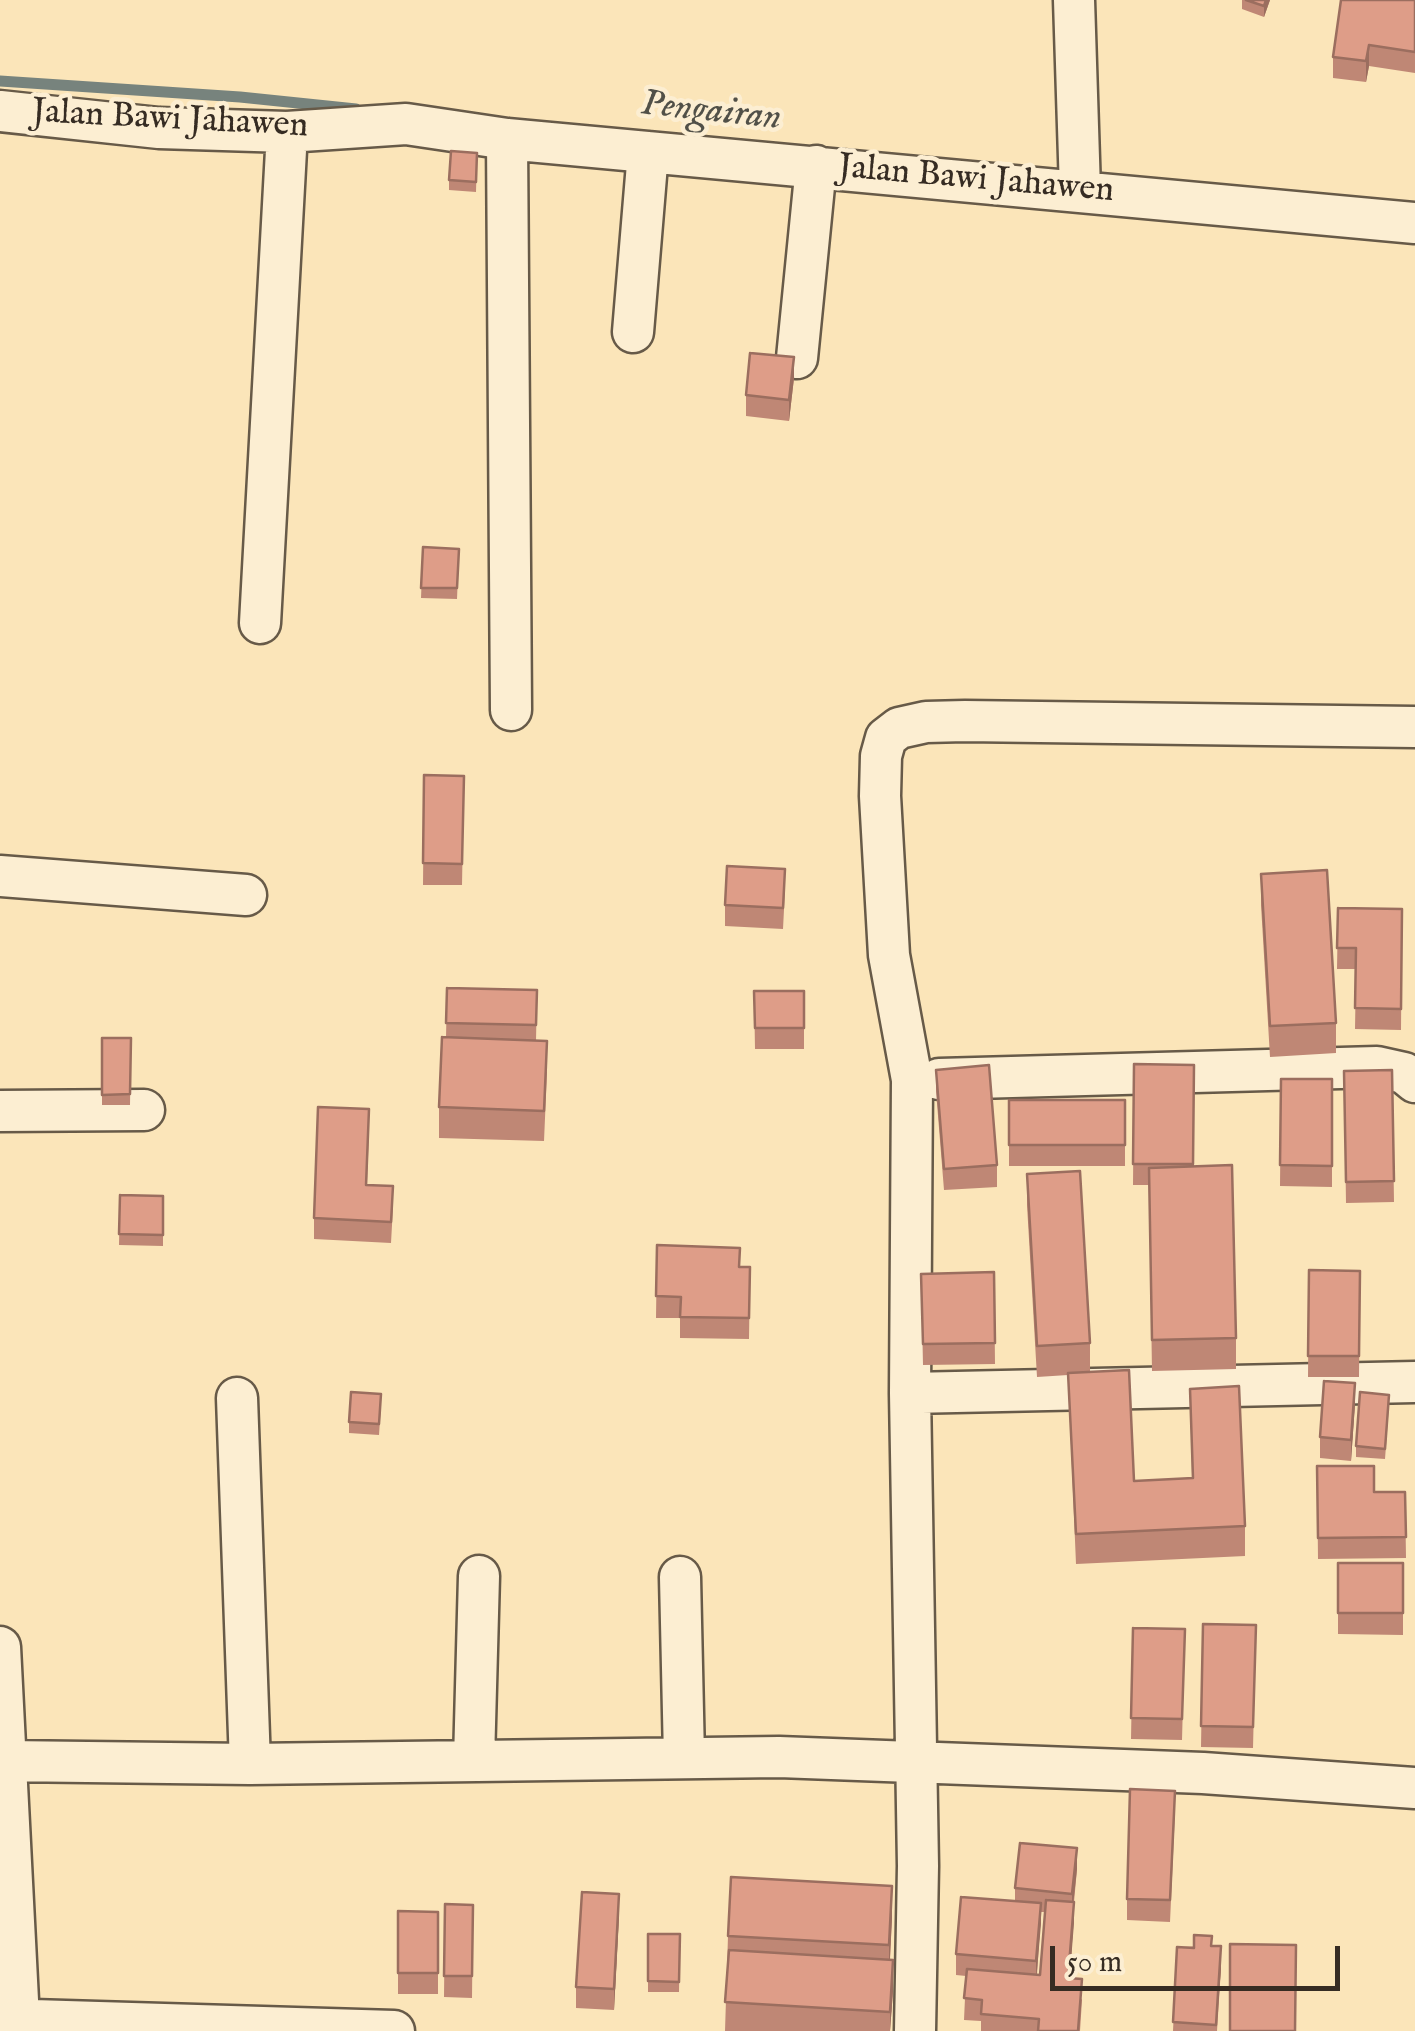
<!DOCTYPE html>
<style>
body{margin:0}
#map{position:relative;width:1415px;height:2031px;overflow:hidden;background:#fbe5b9;font-family:"IM FELL English",serif}
canvas{display:block}
.scale{position:absolute;left:1050px;top:1946px;width:290px;height:45px;box-sizing:border-box;border:5px solid #362c23;border-top:0;padding-left:12px;font-size:30px;line-height:35px;white-space:nowrap;color:#362c23;-webkit-text-stroke:8px #fceed2;paint-order:stroke}
</style>
<div id="map">
<canvas width="1415" height="2031"></canvas>
<div class="scale">50 m</div>
</div>
<script>
const ctx = document.querySelector('canvas').getContext('2d');
ctx.lineJoin = 'round';
const toPath = rows => new Path2D(rows.map(r => 'M' + r).join(''));
function stroke(path, color, width, dash) { ctx.strokeStyle = color; ctx.lineWidth = width; ctx.lineCap = dash ? 'butt' : 'round'; ctx.setLineDash(dash || []); ctx.stroke(path); }
function paint(path, color) { ctx.fillStyle = color; ctx.fill(path, 'evenodd'); }
function label(font, color, halo, rows, align = 'center') {
  ctx.font = font + ' "IM FELL English",serif'; ctx.lineWidth = 9; ctx.setLineDash([]); ctx.textBaseline = 'middle'; ctx.strokeStyle = halo; ctx.fillStyle = color; for (const [text, x, y, turn = 0] of rows) {
    ctx.save(); ctx.translate(x, y); ctx.rotate((+turn || 0) * Math.PI / 180); ctx.textAlign = isNaN(turn) ? turn : align; if (halo) ctx.strokeText(text, 0, 0); ctx.fillText(text, 0, 0); ctx.restore();
  }
}
stroke(toPath([
 [0,81,240,97,356,109]
]), '#77837d', 11);
const minor = toPath([
 [1074,0,1080,190],
 [0,111,159,128,287,132,406,124,507,139,1415,223],
 [507,139,511,710],
 [633,332,648,152],
 [797,358,816,166],
 [260,623,287,132],
 [0,876,246,895],
 [939,1079,1377,1067,1404,1073,1415,1082],
 [0,1111,144,1110],
 [910,1393,1415,1382],
 [237,1398,250,1764],
 [680,1577,684,1758],
 [0,1647,19,2020],
 [6,1761,250,1764,779,1757,1203,1773,1415,1788],
 [474,1761,479,1576],
 [0,2019,394,2031],
 [915,2031,918,1866,910,1393,912,1080,889,955,880,796,881,756,886,738,899,728,926,722,965,721,1415,727]
]);
stroke(minor, '#675a48', 45);
stroke(minor, '#fceed2', 40);
paint(toPath([
 [1242,0,1270,0,1264,17,1242,9],
 [1415,0,1415,73,1369,66,1366,82,1333,78,1333,57],
 [477,153,476,192,449,190,449,180],
 [794,378,789,421,746,416,746,395],
 [423,547,459,549,457,599,421,598],
 [424,775,464,776,462,885,423,885],
 [1261,874,1336,1023,1336,1053,1270,1057,1261,905],
 [785,890,783,929,725,926,725,905],
 [1338,908,1402,909,1401,1030,1355,1029,1356,969,1337,969],
 [447,988,537,990,536,1041,547,1072,544,1141,439,1138,439,1107,446,1038],
 [754,991,804,991,804,1049,755,1049],
 [102,1038,131,1038,130,1105,102,1105],
 [1134,1064,1194,1065,1194,1166,1236,1338,1236,1369,1152,1371,1149,1185,1133,1185],
 [936,1070,997,1165,997,1187,944,1190,936,1091],
 [1392,1070,1394,1202,1346,1203,1344,1071],
 [1281,1079,1332,1079,1332,1187,1280,1186],
 [1009,1100,1125,1100,1125,1166,1009,1166],
 [369,1130,367,1185,393,1207,391,1243,314,1239,314,1218],
 [1027,1174,1090,1343,1090,1372,1134,1481,1192,1478,1190,1389,1245,1526,1245,1556,1076,1564,1068,1375,1037,1377,1027,1205],
 [120,1195,163,1196,163,1246,119,1245],
 [657,1245,740,1267,750,1267,749,1339,680,1338,680,1318,656,1318],
 [1309,1270,1360,1271,1359,1377,1308,1377],
 [994,1272,995,1364,923,1365,921,1274],
 [1355,1404,1351,1461,1320,1458,1320,1437],
 [381,1405,379,1435,349,1433,349,1422],
 [1389,1405,1385,1459,1356,1457,1356,1446],
 [1317,1466,1374,1492,1405,1492,1406,1558,1318,1559],
 [1338,1563,1403,1563,1403,1635,1338,1634],
 [1203,1624,1256,1625,1253,1748,1201,1747],
 [1133,1628,1185,1629,1182,1740,1131,1739],
 [1175,1812,1170,1922,1127,1920,1127,1899],
 [1077,1869,1074,1902,1070,1978,1082,2000,1080,2031,981,2031,981,2021,964,2020,966,1976,956,1975,956,1954,1015,1901,1015,1888],
 [1041,1912,1045,1912,1040,1975,1037,1975],
 [445,1904,473,1905,472,1998,444,1997],
 [398,1911,438,1912,438,1994,398,1994],
 [619,1915,614,2010,576,2008,576,1987],
 [892,1917,890,1960,893,1991,890,2031,725,2031,728,1936],
 [648,1934,680,1934,679,1992,648,1992],
 [1212,1946,1221,1968,1217,2031,1173,2031,1177,1947]
]), '#bf8775');
paint(toPath([
 [1266,0,1270,0,1264,17,1264,6],
 [1369,45,1369,66,1366,82,1366,61],
 [794,357,794,378,789,421,789,400],
 [1355,1383,1355,1404,1351,1461,1351,1440],
 [1077,1848,1077,1869,1072,1915,1072,1894],
 [892,1886,892,1917,889,1976,889,1945],
 [619,1894,619,1915,614,2010,614,1989],
 [1074,1902,1074,1923,1068,1999,1068,1978],
 [1041,1903,1041,1924,1036,1982,1036,1961],
 [1221,1946,1221,1968,1216,2031],
 [893,1960,893,1991,890,2031,890,2012]
]), '#9b6e5f');
const building = toPath([
 [1246,0,1266,0,1264,6,1246,0],
 [1341,0,1415,0,1415,52,1369,45,1366,61,1333,57,1341,0],
 [451,151,477,153,476,182,449,180,451,151],
 [750,353,794,357,789,400,746,395,750,353],
 [423,547,459,549,457,588,421,588,423,547],
 [424,775,464,776,462,864,423,863,424,775],
 [727,866,785,869,783,908,725,905,727,866],
 [1327,870,1336,1023,1270,1026,1261,874,1327,870],
 [1338,908,1402,909,1401,1009,1355,1008,1356,948,1337,948,1338,908],
 [447,988,537,990,536,1025,446,1023,447,988],
 [754,991,804,991,804,1028,755,1028,754,991],
 [442,1037,547,1041,544,1111,439,1107,442,1037],
 [102,1038,131,1038,130,1094,102,1095,102,1038],
 [1134,1064,1194,1065,1193,1164,1133,1164,1134,1064],
 [989,1065,997,1165,944,1169,936,1070,989,1065],
 [1392,1070,1394,1181,1346,1182,1344,1071,1392,1070],
 [1281,1079,1332,1079,1332,1166,1280,1165,1281,1079],
 [1009,1100,1125,1100,1125,1145,1009,1145,1009,1100],
 [318,1107,369,1109,366,1185,393,1186,391,1222,314,1218,318,1107],
 [1232,1165,1236,1338,1152,1340,1149,1168,1232,1165],
 [1080,1171,1090,1343,1037,1346,1027,1174,1080,1171],
 [120,1195,163,1196,163,1235,119,1234,120,1195],
 [657,1245,740,1248,739,1267,750,1267,749,1318,680,1317,681,1297,656,1296,657,1245],
 [1309,1270,1360,1271,1359,1356,1308,1356,1309,1270],
 [994,1272,995,1343,923,1344,921,1274,994,1272],
 [1129,1370,1134,1481,1193,1478,1190,1389,1239,1386,1245,1526,1076,1534,1068,1373,1129,1370],
 [1324,1381,1355,1383,1351,1440,1320,1437,1324,1381],
 [351,1392,381,1394,379,1424,349,1422,351,1392],
 [1360,1392,1389,1395,1385,1449,1356,1446,1360,1392],
 [1317,1466,1374,1466,1374,1492,1405,1492,1406,1537,1318,1538,1317,1466],
 [1338,1563,1403,1563,1403,1613,1338,1613,1338,1563],
 [1203,1624,1256,1625,1253,1727,1201,1726,1203,1624],
 [1133,1628,1185,1629,1182,1719,1131,1718,1133,1628],
 [1130,1789,1175,1791,1170,1900,1127,1899,1130,1789],
 [1020,1843,1077,1848,1072,1894,1015,1888,1020,1843],
 [731,1877,892,1886,889,1945,728,1936,731,1877],
 [582,1892,619,1894,614,1989,576,1987,582,1892],
 [961,1897,1041,1903,1036,1961,956,1954,961,1897],
 [1046,1900,1074,1902,1068,1978,1082,1979,1078,2031,1038,2031,1039,2019,981,2014,982,2000,964,1998,967,1969,1040,1975,1046,1900],
 [445,1904,473,1905,472,1976,444,1976,445,1904],
 [398,1911,438,1912,438,1973,398,1973,398,1911],
 [648,1934,680,1934,679,1982,648,1981,648,1934],
 [1194,1935,1212,1936,1211,1946,1221,1946,1216,2025,1173,2022,1177,1947,1194,1948,1194,1935],
 [1230,1944,1296,1945,1295,2031,1230,2031,1230,1944],
 [729,1950,893,1960,890,2012,725,2002,729,1950]
]);
paint(building, '#de9d88');
stroke(building, '#9b6e5f', 2.5);
label('35px', '#362c23', '#fceed2', [
 ["Jalan Bawi Jahawen",170,121,3],
 ["Jalan Bawi Jahawen",976,181,5]
]);
label('italic 38px', '#515048', '#fceed2', [
 ["Pengairan",711,113,6]
]);
</script>
